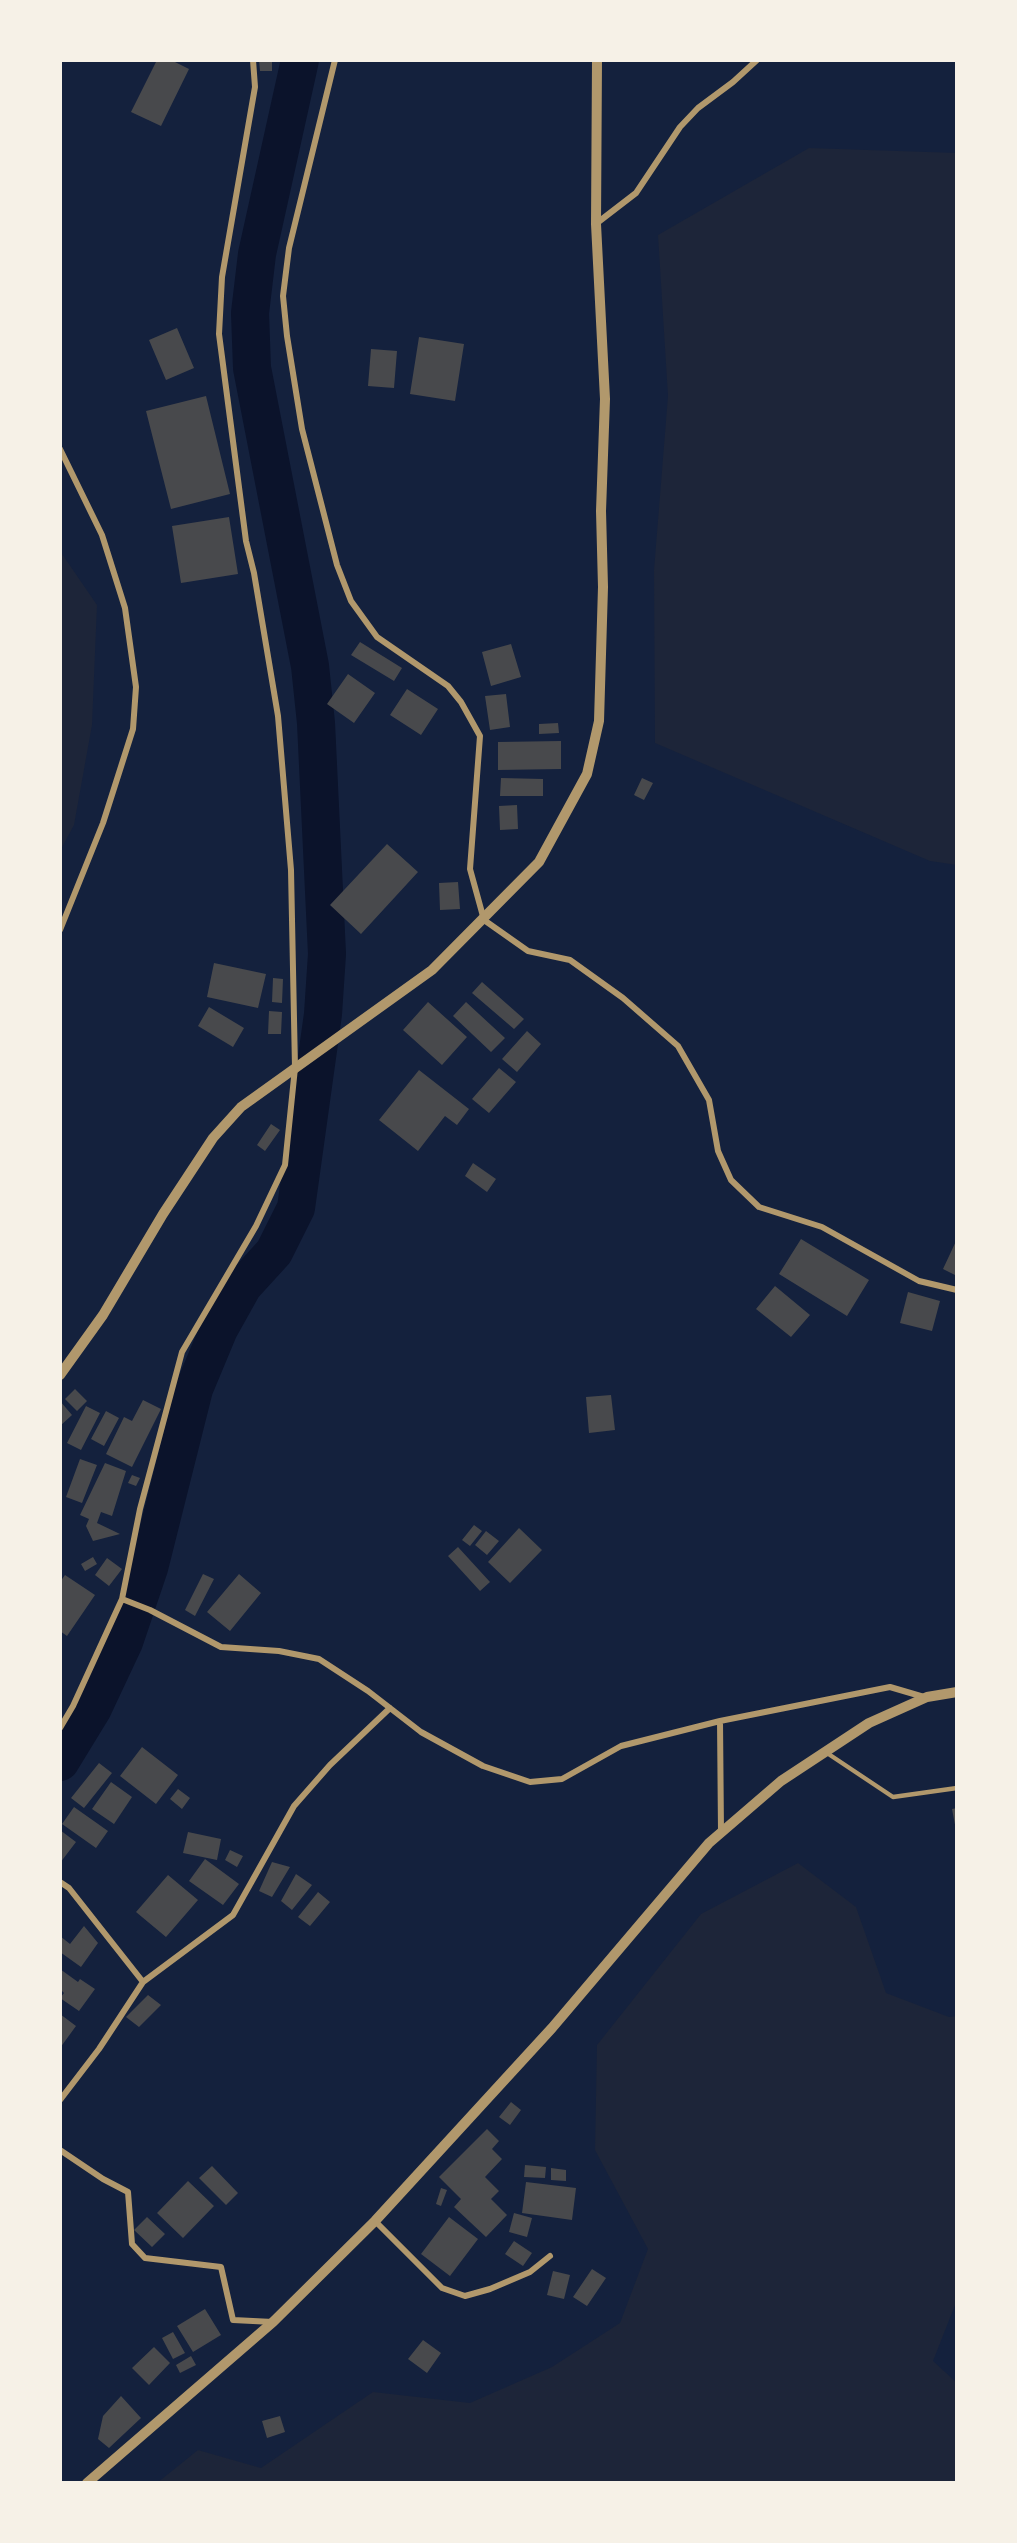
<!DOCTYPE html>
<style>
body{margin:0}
#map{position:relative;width:1017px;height:2543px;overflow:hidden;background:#14213d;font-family:Rubik,sans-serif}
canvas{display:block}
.frame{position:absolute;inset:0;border:62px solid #f6f1e7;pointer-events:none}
</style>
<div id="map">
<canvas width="1017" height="2543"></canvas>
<div class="frame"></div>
</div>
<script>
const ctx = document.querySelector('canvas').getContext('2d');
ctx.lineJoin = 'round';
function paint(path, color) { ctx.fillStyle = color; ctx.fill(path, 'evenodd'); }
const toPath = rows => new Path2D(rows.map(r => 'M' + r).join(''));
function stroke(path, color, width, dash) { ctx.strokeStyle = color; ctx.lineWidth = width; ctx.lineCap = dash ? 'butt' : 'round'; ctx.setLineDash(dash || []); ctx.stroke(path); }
paint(toPath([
 [809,148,957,153,957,865,930,861,655,743,654,570,668,396,658,235],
 [60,551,97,605,92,725,74,825,60,851],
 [798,1863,856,1907,886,1993,949,2017,957,2016,957,2300,933,2361,957,2383,957,2483,157,2483,198,2450,261,2468,373,2392,470,2403,552,2367,620,2323,648,2249,595,2150,597,2045,701,1914]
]), '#1d2539');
stroke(toPath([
 [60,1762,93,1708,124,1642,149,1568,194,1389,219,1329,243,1286,274,1252,296,1208,323,1014,327,954,316,723,310,666,252,368,250,313,257,254,300,60]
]), '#0b132b', 38);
paint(toPath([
 [157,60,171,60,189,69,161,126,131,112],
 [259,60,272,60,272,71,260,71],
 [177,328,194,368,166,380,149,340],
 [419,337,464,344,455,401,410,394],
 [371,349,397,351,394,388,368,386],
 [206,396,230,494,171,509,146,411],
 [229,517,238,574,181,583,172,526],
 [360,642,402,668,394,681,351,655],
 [511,644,521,677,491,686,482,652],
 [348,674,375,693,354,723,327,704],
 [407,689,438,709,421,735,390,715],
 [506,694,510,727,490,730,485,696],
 [558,723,559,733,539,734,539,724],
 [561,741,561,769,498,770,498,742],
 [501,778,543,779,543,796,500,796],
 [642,778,653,783,644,800,634,795],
 [517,805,518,829,500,830,499,806],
 [387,844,418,872,361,934,330,905],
 [458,882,460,909,440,910,439,883],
 [214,963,266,974,258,1008,207,997],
 [273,978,283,979,282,1003,272,1002],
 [482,982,524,1019,514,1029,472,993],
 [428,1002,467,1037,442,1065,403,1030],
 [466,1002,505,1038,491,1052,453,1016],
 [209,1007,244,1028,233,1047,198,1026],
 [269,1011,282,1012,281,1034,268,1034],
 [527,1031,541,1044,517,1072,502,1059],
 [499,1068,516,1082,489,1113,472,1099],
 [419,1070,469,1109,457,1125,445,1116,418,1151,379,1120],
 [271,1124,280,1130,265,1151,257,1145],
 [473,1163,496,1179,487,1192,465,1176],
 [801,1239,869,1280,847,1316,779,1274],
 [957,1239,957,1276,943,1269],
 [775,1286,810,1315,791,1337,756,1309],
 [908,1292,940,1301,932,1331,900,1323],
 [75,1389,87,1401,77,1411,65,1399],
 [611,1395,615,1430,589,1433,586,1397],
 [143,1400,161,1409,132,1467,106,1454,124,1417,132,1421],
 [60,1401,72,1415,60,1426],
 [86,1406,100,1413,81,1450,67,1443],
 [106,1411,119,1418,104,1446,91,1439],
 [80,1459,97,1465,82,1503,66,1497],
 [105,1463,126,1471,112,1516,101,1512,97,1523,120,1534,93,1541,86,1526,89,1519,80,1515],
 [132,1475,140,1478,136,1486,128,1483],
 [474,1525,482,1531,470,1546,462,1540],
 [519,1528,542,1550,510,1583,488,1562],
 [486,1531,499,1541,487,1555,475,1545],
 [458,1547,490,1582,480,1591,448,1556],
 [93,1557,97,1564,85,1571,81,1564],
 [107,1558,122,1569,109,1586,95,1575],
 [203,1574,214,1579,195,1616,185,1610],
 [239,1574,261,1593,230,1631,207,1612],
 [65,1575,95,1595,67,1636,60,1631,60,1582],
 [142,1747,178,1775,156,1804,120,1776],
 [99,1763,112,1773,84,1808,71,1798],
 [111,1782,132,1797,114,1824,92,1809],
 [178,1789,190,1798,182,1809,170,1799],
 [74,1807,108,1831,96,1848,62,1824],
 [957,1808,957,1830,956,1830,952,1809],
 [60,1830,76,1842,60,1863],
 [188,1832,221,1839,217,1860,183,1853],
 [230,1850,243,1856,237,1867,225,1860],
 [205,1859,239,1884,223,1905,189,1881],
 [272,1862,290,1867,272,1897,259,1891],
 [296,1874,312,1885,292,1910,281,1901],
 [168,1875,198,1900,166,1937,136,1912],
 [318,1892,330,1902,310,1926,298,1917],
 [84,1926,98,1943,81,1967,60,1952,60,1936,70,1944],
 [60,1969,78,1982,80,1979,95,1989,79,2011,60,1998,64,1993,60,1989],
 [148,1995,161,2005,139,2027,126,2017],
 [60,2014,76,2026,60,2048],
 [511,2102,521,2110,510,2125,499,2117],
 [487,2129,499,2141,492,2149,502,2159,485,2177,499,2191,491,2199,507,2215,486,2237,454,2207,461,2199,439,2177],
 [525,2165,546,2167,545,2178,524,2177],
 [212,2166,238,2193,226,2205,199,2178],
 [551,2168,566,2170,566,2181,551,2180],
 [188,2181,214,2206,183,2238,157,2213],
 [526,2182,576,2188,572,2220,522,2213],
 [441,2188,447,2190,441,2206,436,2204],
 [514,2213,532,2218,527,2237,509,2232],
 [147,2217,165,2234,152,2247,134,2230],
 [449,2217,478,2239,450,2276,421,2254],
 [514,2241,532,2253,523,2266,505,2254],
 [592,2269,606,2278,587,2306,573,2297],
 [553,2271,570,2275,564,2299,547,2295],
 [205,2309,221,2335,193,2352,177,2326],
 [173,2332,185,2353,173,2359,162,2338],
 [423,2340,441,2353,427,2373,408,2359],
 [154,2347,170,2363,149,2385,132,2368],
 [191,2356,196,2365,180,2373,176,2365],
 [121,2396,141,2418,109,2448,98,2439,103,2416],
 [280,2416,285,2432,267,2438,262,2421]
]), '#48494c');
stroke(toPath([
 [827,1753,893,1797,957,1788]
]), '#b1986c', 4.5);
stroke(toPath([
 [335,60,289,248,283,296,287,336,302,429,337,565,351,601,377,637,448,686,461,702,480,736,470,869,484,920,528,951,570,960,623,998,678,1046,709,1100,718,1151,731,1180,759,1207,822,1227,919,1281,957,1290],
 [597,223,636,193,680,127,698,108,733,82,757,60],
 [60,449,102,535,125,608,136,687,133,729,103,823,60,930],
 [122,1599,150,1610,221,1647,279,1651,319,1659,368,1691,421,1732,483,1766,530,1782,562,1779,621,1746,720,1721,890,1687,924,1697],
 [720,1721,721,1832],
 [60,1728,73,1706,122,1599,140,1509,182,1352,256,1226,285,1165,295,1068,291,870,278,716,254,573,246,541,219,334,222,277,255,87,253,60],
 [60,1882,69,1888,143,1982,233,1915,294,1806,330,1765,390,1708],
 [60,2100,99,2049,143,1982],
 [60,2150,103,2179,128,2192,132,2244,145,2258,221,2267,233,2320,273,2322],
 [375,2221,442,2288,465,2296,490,2289,530,2272,550,2256]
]), '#b1986c', 6);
stroke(toPath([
 [60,1375,103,1315,163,1214,213,1138,241,1107,432,970,539,862,587,774,599,721,603,587,601,511,605,399,596,224,597,60],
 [87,2483,273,2322,375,2221,552,2028,709,1843,781,1781,869,1723,927,1697,957,1692]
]), '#b1986c', 10);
</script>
